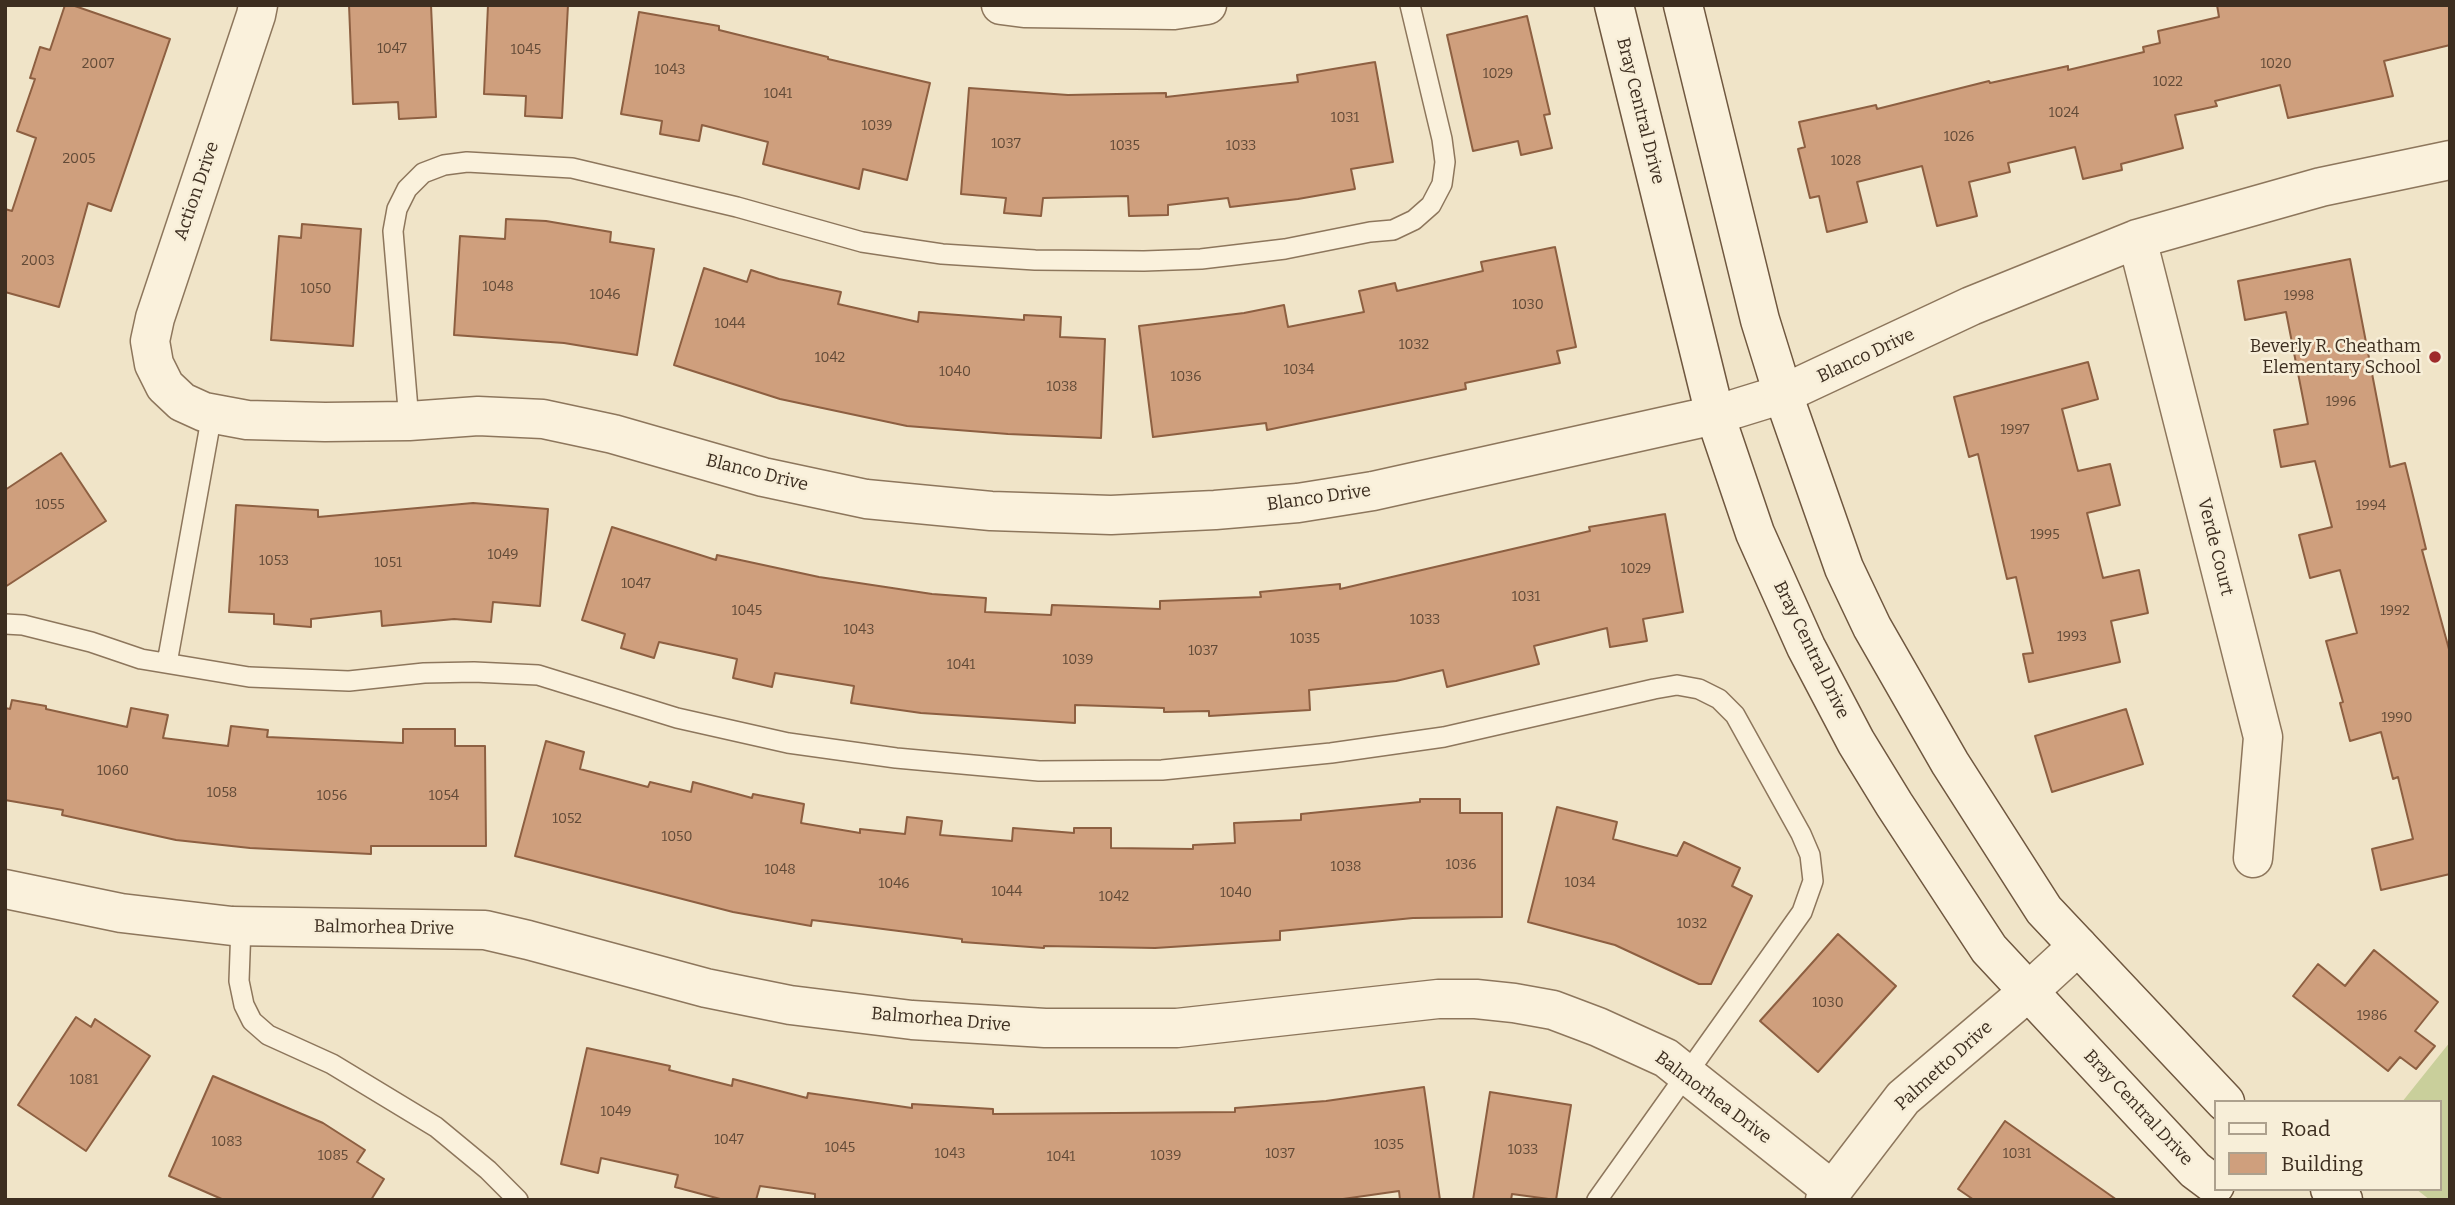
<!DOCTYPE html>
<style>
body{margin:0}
#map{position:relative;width:2455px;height:1205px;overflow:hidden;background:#f0e4c8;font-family:Bitter,serif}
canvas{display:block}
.frame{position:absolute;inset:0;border:7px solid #3d2e20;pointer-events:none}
.legend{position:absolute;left:2214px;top:1100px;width:228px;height:91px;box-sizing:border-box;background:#f7eed8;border:2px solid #ada18e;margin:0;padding:9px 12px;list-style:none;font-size:21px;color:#3d2e20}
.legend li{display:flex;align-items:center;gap:14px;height:35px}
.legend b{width:35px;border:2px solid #ada18e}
</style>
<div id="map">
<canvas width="2455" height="1205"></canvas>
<div class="frame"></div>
<ul class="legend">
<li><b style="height:9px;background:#faf1dc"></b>Road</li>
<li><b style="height:19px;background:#cf9f7d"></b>Building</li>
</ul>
</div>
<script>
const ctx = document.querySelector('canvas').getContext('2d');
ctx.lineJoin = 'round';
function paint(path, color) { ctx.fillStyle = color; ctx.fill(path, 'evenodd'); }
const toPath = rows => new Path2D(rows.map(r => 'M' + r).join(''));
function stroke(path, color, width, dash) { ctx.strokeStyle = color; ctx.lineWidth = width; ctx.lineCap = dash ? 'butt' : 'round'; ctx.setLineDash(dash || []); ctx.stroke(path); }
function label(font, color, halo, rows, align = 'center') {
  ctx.font = font + ' Bitter,serif'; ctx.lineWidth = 5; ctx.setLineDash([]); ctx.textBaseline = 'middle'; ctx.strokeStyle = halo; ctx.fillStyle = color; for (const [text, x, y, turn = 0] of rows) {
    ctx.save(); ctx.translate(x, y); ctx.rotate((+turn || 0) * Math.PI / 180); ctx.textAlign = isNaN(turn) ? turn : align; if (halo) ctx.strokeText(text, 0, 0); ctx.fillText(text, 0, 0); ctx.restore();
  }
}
paint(toPath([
 [2450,1042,2450,1200,2430,1200,2416,1189,2439,1189,2439,1102,2402,1102]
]), '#c9cf9b');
const building = toPath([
 [65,5,72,5,170,39,111,211,88,203,59,307,5,292,5,209,12,211,36,138,17,131,35,79,30,78,40,47,50,50,65,5],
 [349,5,431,5,436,117,399,119,398,102,353,104,349,5],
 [488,5,568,5,562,118,525,116,526,96,484,94,488,5],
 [2217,5,2450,5,2450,45,2384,61,2393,96,2288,118,2280,85,2215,101,2217,106,2175,115,2183,148,2121,164,2122,170,2083,179,2075,147,2008,163,2010,172,1969,182,1977,216,1937,226,1922,166,1857,182,1867,222,1827,232,1819,196,1810,198,1798,149,1805,147,1799,122,1876,105,1877,109,1989,81,1990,83,2068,66,2068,70,2144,52,2143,47,2160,43,2158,31,2219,17,2217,5],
 [639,12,719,26,719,30,828,57,828,59,930,83,907,180,863,169,859,189,763,164,768,142,702,125,699,141,660,134,662,121,621,114,639,12],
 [1527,16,1550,114,1544,115,1552,148,1521,155,1518,141,1473,151,1447,35,1527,16],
 [1375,62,1393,162,1351,169,1355,189,1298,199,1230,207,1228,198,1168,205,1168,215,1129,216,1128,196,1043,198,1041,216,1004,213,1006,198,961,194,969,88,1068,95,1166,93,1166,97,1298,82,1297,75,1375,62],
 [506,219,546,221,611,232,610,242,654,249,637,355,564,343,454,335,460,236,505,239,506,219],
 [302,224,361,229,353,346,271,340,279,236,301,238,302,224],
 [1555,247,1576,347,1557,351,1560,363,1465,383,1466,389,1267,430,1266,423,1153,437,1139,326,1244,313,1284,305,1288,327,1364,312,1359,291,1395,283,1397,291,1483,271,1481,262,1555,247],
 [2350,259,2390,467,2405,463,2426,549,2422,550,2450,653,2450,874,2381,890,2372,849,2413,839,2398,777,2393,779,2381,732,2350,741,2340,703,2343,702,2326,641,2357,633,2340,570,2310,578,2299,535,2332,527,2315,461,2281,467,2274,430,2308,424,2286,312,2245,320,2238,281,2350,259],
 [704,268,747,282,751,270,779,279,841,292,838,304,918,322,919,312,1024,320,1024,315,1061,317,1060,337,1105,339,1101,438,1008,434,907,426,780,399,674,365,704,268],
 [2088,362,2098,399,2062,409,2078,471,2110,464,2120,505,2087,513,2103,578,2139,570,2148,613,2111,621,2120,662,2029,682,2023,654,2033,653,2016,577,2007,579,1978,454,1969,457,1954,397,2088,362],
 [61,453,106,521,5,587,5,490,61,453],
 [473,503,548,509,540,606,493,602,491,622,454,619,382,626,381,611,311,619,311,627,274,624,274,614,229,612,236,505,318,510,318,517,473,503],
 [1665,514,1683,612,1643,619,1647,641,1610,647,1607,628,1534,646,1539,664,1447,687,1443,670,1396,681,1309,690,1310,710,1209,716,1209,711,1164,712,1164,708,1075,705,1075,723,921,713,851,703,854,686,775,673,772,687,733,678,737,659,659,642,654,658,621,648,625,634,582,620,612,527,716,560,717,555,819,577,932,594,986,598,985,612,1051,615,1052,605,1160,609,1160,601,1261,597,1260,592,1340,584,1340,589,1590,531,1589,527,1665,514],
 [12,700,46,706,46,709,127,727,131,708,168,715,163,738,228,746,231,726,268,730,267,737,403,743,403,729,455,729,455,746,485,746,486,846,371,846,371,854,250,848,176,840,62,815,63,810,5,800,5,708,10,709,12,700],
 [2126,709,2143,764,2052,792,2035,736,2126,709],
 [546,741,584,752,580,769,648,787,650,782,691,792,693,782,752,798,753,794,804,804,801,823,860,833,860,829,905,834,907,817,942,821,940,835,1012,841,1013,828,1074,833,1074,828,1111,828,1111,848,1193,849,1193,845,1235,843,1234,823,1301,820,1301,814,1420,802,1420,799,1460,799,1460,813,1502,813,1502,917,1413,918,1280,931,1280,940,1155,948,1044,946,1044,948,962,942,962,939,812,920,811,926,733,912,515,856,546,741],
 [1557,807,1617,822,1613,839,1677,856,1684,842,1740,868,1732,886,1752,896,1711,984,1699,984,1615,945,1528,922,1557,807],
 [1838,934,1896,986,1818,1072,1760,1021,1838,934],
 [2374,950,2438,1002,2415,1031,2435,1046,2416,1069,2400,1057,2388,1071,2293,996,2318,964,2345,986,2374,950],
 [76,1017,91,1027,95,1019,150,1056,86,1151,18,1105,76,1017],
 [587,1048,670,1066,669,1070,732,1086,733,1079,807,1098,808,1093,912,1108,912,1104,993,1109,993,1114,1235,1112,1235,1108,1326,1101,1424,1087,1440,1200,1400,1200,1399,1191,1336,1200,815,1200,815,1194,760,1186,756,1200,724,1200,675,1187,678,1175,601,1158,598,1173,561,1164,587,1048],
 [213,1076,323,1123,365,1150,357,1162,384,1179,371,1200,224,1200,169,1176,213,1076],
 [1490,1092,1571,1105,1556,1200,1512,1194,1511,1200,1473,1200,1490,1092],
 [2005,1121,2117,1200,1974,1200,1958,1189,2005,1121]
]);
paint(building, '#cf9f7d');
stroke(building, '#8d5f41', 2);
const lane = toPath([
 [409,421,393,231,397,209,407,189,423,173,444,165,467,162,572,168,737,207,862,242,942,254,1035,260,1144,261,1201,259,1285,249,1370,232,1393,230,1414,220,1431,205,1442,184,1445,162,1442,139,1410,5],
 [5,624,23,625,91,642,141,659,249,677,349,681,424,673,474,672,538,675,677,718,788,743,896,758,1039,771,1162,770,1331,753,1444,737,1654,689,1677,685,1699,689,1719,699,1735,715,1801,834,1810,855,1813,881,1802,912,1597,1200],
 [167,663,212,414],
 [241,926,239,981,244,1005,252,1021,268,1035,332,1064,436,1127,488,1170,518,1200]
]);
const street = toPath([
 [258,5,256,15,155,318,150,341,154,364,165,386,182,402,204,412,247,420,325,422,409,421,478,416,543,419,613,434,763,477,866,499,991,511,1111,515,1215,510,1298,503,1373,491,1715,415,1783,394,1971,306,2137,239,2321,187,2450,160],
 [1001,5,1024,8,1174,10,1207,5],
 [2137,239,2263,737,2253,858],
 [5,889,121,913,232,926,485,930,528,940,706,988,790,1005,912,1020,1045,1028,1177,1028,1438,999,1476,999,1514,1003,1553,1010,1598,1027,1666,1058,1832,1190],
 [1825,1200,1903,1098,2029,991,2078,946]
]);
const secondary = toPath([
 [1614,5,1715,415,1755,533,1806,647,1856,742,1894,804,1989,949,2195,1170,2215,1185],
 [1683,5,1760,320,1783,394,1844,568,1872,627,1950,763,2044,910,2225,1102],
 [2330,1189,2343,1200]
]);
stroke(lane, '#8d765c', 22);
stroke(street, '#8d765c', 41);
stroke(secondary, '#6f573f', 41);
stroke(lane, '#faf1dc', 19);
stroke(street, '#faf1dc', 38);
stroke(secondary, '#faf1dc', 38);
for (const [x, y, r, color] of [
 [2435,357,7,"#9e2a2b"]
]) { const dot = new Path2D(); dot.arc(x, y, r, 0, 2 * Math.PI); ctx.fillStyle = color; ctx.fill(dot); stroke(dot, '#f7eed8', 2.5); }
label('14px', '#624a37', null, [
 ["1047",392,49],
 ["1045",526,50],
 ["2007",98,64],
 ["1020",2276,64],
 ["1043",670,70],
 ["1029",1498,74],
 ["1022",2168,82],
 ["1041",778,94],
 ["1024",2064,113],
 ["1031",1345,118],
 ["1039",877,126],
 ["1026",1959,137],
 ["1037",1006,144],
 ["1035",1125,146],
 ["1033",1241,146],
 ["2005",79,159],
 ["1028",1846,161],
 ["2003",38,261],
 ["1048",498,287],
 ["1050",316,289],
 ["1046",605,295],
 ["1998",2299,296],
 ["1030",1528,305],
 ["1044",730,324],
 ["1032",1414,345],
 ["1042",830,358],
 ["1034",1299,370],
 ["1040",955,372],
 ["1036",1186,377],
 ["1038",1062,387],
 ["1996",2341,402],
 ["1997",2015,430],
 ["1055",50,505],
 ["1994",2371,506],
 ["1995",2045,535],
 ["1049",503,555],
 ["1053",274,561],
 ["1051",388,563],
 ["1029",1636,569],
 ["1047",636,584],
 ["1031",1526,597],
 ["1045",747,611],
 ["1992",2395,611],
 ["1033",1425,620],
 ["1043",859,630],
 ["1993",2072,637],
 ["1035",1305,639],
 ["1037",1203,651],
 ["1039",1078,660],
 ["1041",961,665],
 ["1990",2397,718],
 ["1060",113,771],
 ["1058",222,793],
 ["1056",332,796],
 ["1054",444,796],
 ["1052",567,819],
 ["1050",677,837],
 ["1036",1461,865],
 ["1038",1346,867],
 ["1048",780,870],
 ["1034",1580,883],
 ["1046",894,884],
 ["1044",1007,892],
 ["1040",1236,893],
 ["1042",1114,897],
 ["1032",1692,924],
 ["1030",1828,1003],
 ["1986",2372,1016],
 ["1081",84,1080],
 ["1049",616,1112],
 ["1047",729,1140],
 ["1083",227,1142],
 ["1035",1389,1145],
 ["1045",840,1148],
 ["1033",1523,1150],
 ["1043",950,1154],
 ["1037",1280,1154],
 ["1031",2017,1154],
 ["1085",333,1156],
 ["1039",1166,1156],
 ["1041",1061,1157]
]);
label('18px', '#3d2e20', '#f7eed8', [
 ["Bray Central Drive",1640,111,76],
 ["Action Drive",197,191,-71],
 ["Blanco Drive",1866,356,-25],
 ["Blanco Drive",757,473,14],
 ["Blanco Drive",1319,498,-8],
 ["Verde Court",2215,547,76],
 ["Bray Central Drive",1811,650,64],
 ["Balmorhea Drive",384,928,1],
 ["Balmorhea Drive",941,1020,5],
 ["Palmetto Drive",1944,1066,-42],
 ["Balmorhea Drive",1713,1098,37],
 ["Bray Central Drive",2138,1108,47]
]);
label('18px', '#3d2e20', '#f7eed8', [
 ["Beverly R. Cheatham",2421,347],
 ["Elementary School",2421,368]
], 'right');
</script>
